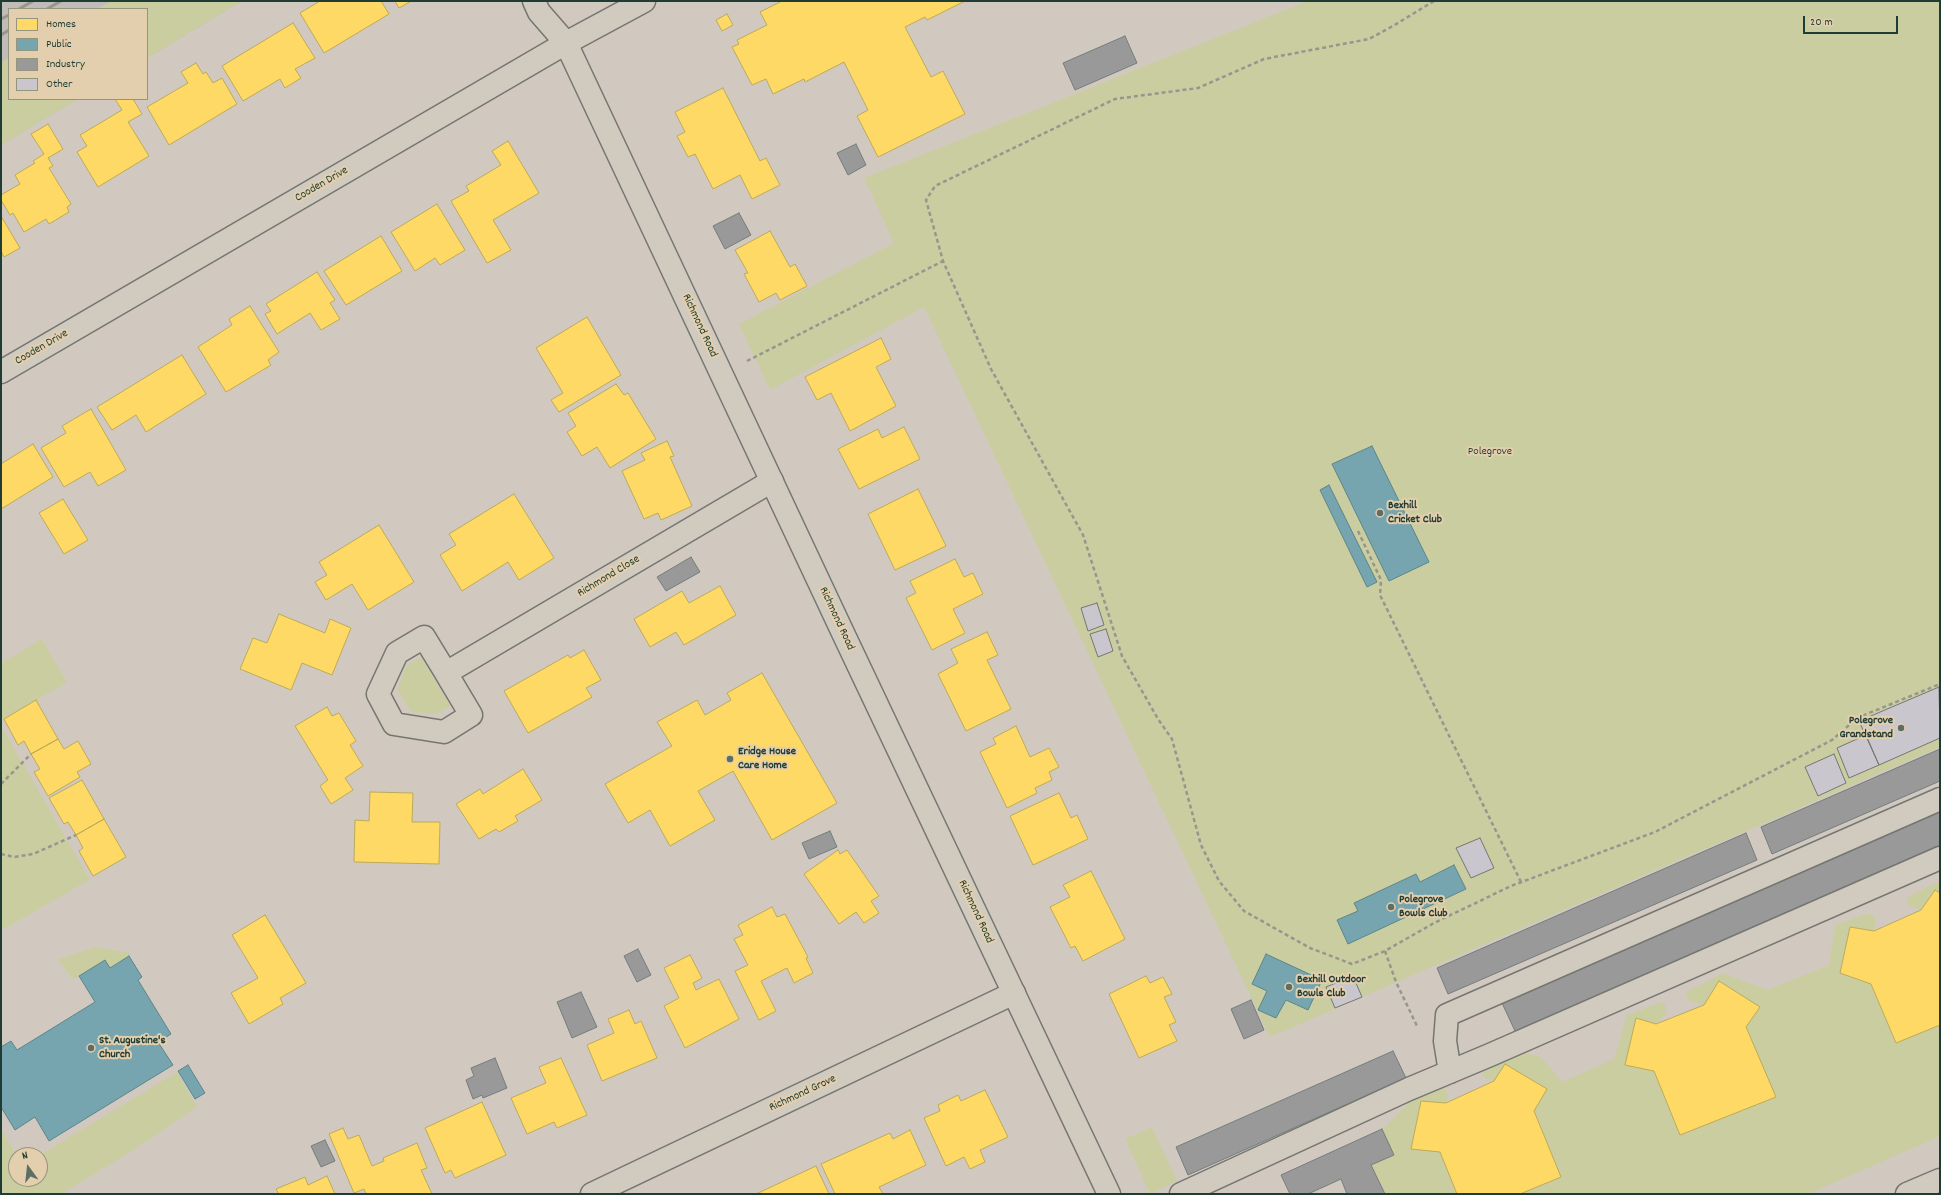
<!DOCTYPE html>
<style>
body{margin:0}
#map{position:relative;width:1941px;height:1195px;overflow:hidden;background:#d1c9c0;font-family:Dekko,sans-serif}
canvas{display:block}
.frame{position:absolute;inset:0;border:2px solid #1f3d34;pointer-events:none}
.legend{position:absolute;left:8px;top:8px;width:140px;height:92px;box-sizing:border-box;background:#e3cead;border:1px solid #95947d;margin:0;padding:5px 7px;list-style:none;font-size:12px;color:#1f3d34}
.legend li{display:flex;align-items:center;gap:8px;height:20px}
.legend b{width:20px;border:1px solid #95947d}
.north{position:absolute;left:8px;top:1147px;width:40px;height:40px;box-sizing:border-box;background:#e3cead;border:1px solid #95947d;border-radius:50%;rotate:345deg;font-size:11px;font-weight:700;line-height:16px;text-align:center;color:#1f3d34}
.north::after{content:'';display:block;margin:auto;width:14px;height:18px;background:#5d6e65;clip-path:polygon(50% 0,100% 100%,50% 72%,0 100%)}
.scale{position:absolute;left:1803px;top:16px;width:95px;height:18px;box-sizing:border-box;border:2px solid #1f3d34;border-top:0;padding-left:5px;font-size:12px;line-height:14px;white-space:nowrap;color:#1f3d34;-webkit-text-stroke:3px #e3cead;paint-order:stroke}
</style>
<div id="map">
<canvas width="1941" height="1195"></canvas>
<div class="frame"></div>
<ul class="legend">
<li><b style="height:11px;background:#ffd966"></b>Homes</li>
<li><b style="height:11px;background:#76a5af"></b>Public</li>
<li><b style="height:11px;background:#999"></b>Industry</li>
<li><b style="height:11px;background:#c9c7cd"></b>Other</li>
</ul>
<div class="north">N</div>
<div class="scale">20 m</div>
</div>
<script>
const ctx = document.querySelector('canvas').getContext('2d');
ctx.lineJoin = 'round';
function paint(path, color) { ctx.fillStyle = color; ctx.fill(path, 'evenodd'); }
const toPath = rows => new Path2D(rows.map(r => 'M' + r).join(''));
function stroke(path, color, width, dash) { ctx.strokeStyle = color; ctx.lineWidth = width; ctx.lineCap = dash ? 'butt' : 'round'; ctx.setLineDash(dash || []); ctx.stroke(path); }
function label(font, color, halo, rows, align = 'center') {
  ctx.font = font + ' Dekko,sans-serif'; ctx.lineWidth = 4; ctx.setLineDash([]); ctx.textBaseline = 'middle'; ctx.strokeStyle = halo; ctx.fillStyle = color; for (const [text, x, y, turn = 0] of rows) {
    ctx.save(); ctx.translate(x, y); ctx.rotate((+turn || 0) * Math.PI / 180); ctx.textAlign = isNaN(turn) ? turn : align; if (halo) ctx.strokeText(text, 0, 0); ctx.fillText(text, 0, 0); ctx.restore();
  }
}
paint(toPath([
 [1,1,242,1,147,58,147,9,9,9,9,99,78,99,1,145]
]), '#c0bcb8');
paint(toPath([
 [112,1,242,1,147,58,147,9,97,9],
 [1308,1,1940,1,1940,747,1270,1037,924,307,770,390,739,324,894,243,864,178],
 [9,58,9,99,78,99,1,145,1,62],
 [42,639,67,682,1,721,1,663],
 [421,657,450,706,436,714,411,712,397,689,407,665],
 [1,726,90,880,5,928,1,928],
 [1940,881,1940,893,1935,890,1921,910,1909,906,1906,900,1911,895],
 [1870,913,1874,916,1876,921,1874,931,1850,927,1840,973,1871,984,1896,1043,1940,1025,1940,1136,1808,1194,1520,1194,1561,1177,1534,1111,1547,1089,1505,1064,1494,1081,1485,1078,1481,1069,1521,1052,1541,1057,1562,1082,1614,1059,1627,1015,1661,1002,1666,1006,1666,1013,1656,1024,1636,1019,1625,1065,1654,1071,1680,1135,1775,1097,1746,1027,1760,1007,1719,981,1704,1005,1689,1001,1686,992,1723,973,1767,990,1829,965,1835,925],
 [95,947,131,953,129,956,110,968,72,979,58,959],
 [177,1072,197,1107,141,1145,62,1194,5,1194,1,1188,1,1129,17,1155,16,1179,40,1179,40,1155],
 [1444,1087,1448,1095,1446,1103,1421,1101,1411,1149,1440,1152,1457,1194,1385,1194,1371,1165,1394,1155,1382,1129,1411,1101],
 [1152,1127,1177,1181,1150,1194,1125,1139]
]), '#cacda0');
const homes = toPath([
 [320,1,381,1,389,14,324,53,300,13,320,1],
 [395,1,411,1,399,8,395,1],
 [782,1,965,1,927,20,925,17,905,27,931,77,943,71,965,114,878,157,857,116,868,110,844,62,805,82,804,79,773,94,766,79,752,85,732,47,739,44,737,40,767,25,760,12,782,1],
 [727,14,733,25,722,31,716,20,727,14],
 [293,23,315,58,295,69,301,78,285,88,280,79,243,101,222,66,293,23],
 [196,63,203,74,206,72,213,83,222,78,237,104,169,145,147,107,188,83,181,72,196,63],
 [723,88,760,161,766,158,780,185,752,199,740,175,713,189,695,154,688,157,677,136,685,132,675,112,723,88],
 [115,99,133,99,142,114,128,122,149,156,98,187,77,152,87,146,80,135,122,110,115,99],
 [48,124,63,149,48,158,53,166,49,168,71,204,67,207,69,212,49,224,46,219,24,232,13,213,10,215,1,200,1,195,20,184,15,175,35,163,33,161,44,154,31,134,48,124],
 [508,141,539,193,493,220,511,250,487,263,451,201,469,191,466,186,501,165,492,151,508,141],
 [437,204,465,250,440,265,435,258,415,271,391,232,437,204],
 [1,216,20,248,4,257,1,251,1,216],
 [770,231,790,267,795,264,807,286,780,300,776,293,759,302,744,274,748,273,735,250,770,231],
 [381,236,402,271,346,305,324,271,381,236],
 [317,272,335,300,330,303,340,319,321,330,310,313,277,334,265,314,271,311,266,304,317,272],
 [250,306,279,352,268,360,271,365,226,392,198,347,232,325,229,319,250,306],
 [587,317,621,375,559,412,551,400,563,393,536,348,587,317],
 [881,338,891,359,876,367,896,406,850,431,831,393,817,400,805,377,881,338],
 [182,355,206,394,146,432,136,415,112,430,97,407,182,355],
 [616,384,624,395,628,393,656,439,610,468,597,447,582,456,567,432,576,426,568,413,616,384],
 [91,409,126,470,98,486,90,472,64,487,41,448,66,433,62,426,91,409],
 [904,427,920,459,859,489,838,449,878,429,882,438,904,427],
 [667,441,674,456,670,457,692,506,661,520,658,513,644,519,622,471,645,460,641,453,667,441],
 [33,444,53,477,1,509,1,464,33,444],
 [918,489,946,546,895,570,868,514,918,489],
 [514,494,554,558,519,580,508,562,462,591,440,555,456,545,449,534,514,494],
 [63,499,88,540,64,554,39,513,63,499],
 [379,525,414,582,368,610,352,584,326,600,315,582,327,575,319,562,379,525],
 [955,559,964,577,973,573,983,594,953,609,965,633,932,650,906,598,916,593,910,581,955,559],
 [720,586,736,615,684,645,676,632,650,647,634,619,682,591,689,603,720,586],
 [279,614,325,633,330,619,351,628,332,675,302,663,291,690,240,669,253,638,267,643,279,614],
 [987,632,998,655,987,660,1011,709,966,731,938,674,958,663,951,649,987,632],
 [584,650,601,680,586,688,592,697,528,733,504,691,568,655,570,658,584,650],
 [762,673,837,803,772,840,733,771,698,791,715,820,670,846,650,810,628,823,605,784,672,746,657,722,697,700,705,715,731,700,727,693,762,673],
 [36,700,58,739,31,754,24,741,18,745,4,719,36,700],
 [327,707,332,716,339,713,356,741,350,745,363,766,345,778,353,790,331,804,320,786,328,780,295,726,327,707],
 [1016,726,1030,757,1049,748,1059,767,1049,772,1052,780,1035,788,1037,793,1007,808,980,752,996,744,993,738,1016,726],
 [58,739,64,749,78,741,91,764,77,772,80,777,48,796,34,772,40,769,31,754,58,739],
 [523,769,542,800,515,816,518,821,499,832,496,829,479,839,456,804,480,789,483,794,523,769],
 [82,780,104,819,76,835,68,822,64,824,49,798,82,780],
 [370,792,413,793,412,822,440,822,439,864,354,862,355,820,369,821,370,792],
 [1059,793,1071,818,1077,815,1088,839,1033,865,1010,816,1059,793],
 [104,819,126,857,93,876,79,851,83,848,76,835,104,819],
 [838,850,840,854,847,850,879,896,871,901,879,913,864,923,856,912,839,924,804,874,838,850],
 [1091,871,1125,939,1083,961,1075,946,1071,948,1050,907,1070,897,1063,885,1091,871],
 [1935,890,1940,893,1940,1025,1896,1043,1871,984,1840,973,1850,927,1874,931,1921,910,1935,890],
 [772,907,777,917,785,914,808,957,806,958,813,973,794,983,787,968,761,981,776,1011,759,1020,735,971,748,965,734,939,743,935,738,925,772,907],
 [265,915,306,983,280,998,283,1004,249,1024,231,993,258,978,232,935,265,915],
 [690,955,702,978,693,983,696,990,719,979,739,1019,685,1048,664,1006,679,998,664,968,690,955],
 [1146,976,1150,983,1163,977,1172,994,1164,997,1176,1022,1169,1025,1177,1041,1139,1058,1109,994,1146,976],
 [1719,981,1760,1007,1746,1027,1776,1097,1680,1135,1654,1071,1625,1065,1636,1018,1656,1024,1704,1005,1719,981],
 [629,1010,635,1024,641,1021,657,1058,602,1081,587,1045,614,1033,608,1019,629,1010],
 [561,1058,587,1115,557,1128,554,1122,527,1134,511,1098,546,1083,539,1067,561,1058],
 [1505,1064,1547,1089,1534,1111,1561,1177,1520,1194,1457,1194,1440,1152,1411,1149,1421,1101,1446,1103,1494,1081,1505,1064],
 [985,1090,1008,1137,980,1150,985,1162,970,1169,964,1157,946,1166,924,1118,940,1111,938,1105,958,1095,961,1101,985,1090],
 [482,1102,506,1155,455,1178,451,1170,445,1173,425,1128,482,1102],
 [343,1128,348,1139,359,1135,372,1166,384,1161,383,1158,417,1143,427,1168,421,1170,432,1194,366,1194,364,1189,354,1193,329,1134,343,1128],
 [910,1130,926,1165,879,1187,883,1194,835,1194,821,1164,890,1133,893,1139,910,1130],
 [816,1166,829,1194,756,1194,816,1166],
 [327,1176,335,1194,279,1194,276,1189,305,1177,308,1185,327,1176]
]);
paint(homes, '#ffd966');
stroke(homes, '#bcaa57', 1);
const public = toPath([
 [1372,446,1429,562,1389,581,1332,464,1372,446],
 [1329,485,1377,582,1367,587,1320,490,1329,485],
 [1454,865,1466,889,1348,944,1337,920,1358,911,1354,903,1416,874,1420,882,1454,865],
 [1266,954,1322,980,1308,1010,1286,1000,1276,1018,1258,1010,1267,991,1252,984,1266,954],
 [129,956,142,977,138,980,171,1034,158,1042,173,1065,49,1141,35,1117,15,1130,1,1107,1,1047,11,1041,17,1050,95,1002,79,976,105,960,110,968,129,956],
 [188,1065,205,1093,195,1099,178,1071,188,1065]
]);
paint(public, '#76a5af');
stroke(public, '#5c868a', 1);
const industry = toPath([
 [1125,36,1137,63,1075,90,1063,63,1125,36],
 [856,144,866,165,848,175,837,153,856,144],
 [739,213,751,235,725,249,713,226,739,213],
 [691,557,700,572,666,591,657,577,691,557],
 [1940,749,1940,781,1772,854,1761,827,1940,749],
 [1940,812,1940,845,1515,1031,1502,1003,1940,812],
 [830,831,837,847,809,859,802,843,830,831],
 [1746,833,1757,860,1448,994,1437,968,1746,833],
 [638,949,651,975,637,982,624,956,638,949],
 [581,992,597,1027,572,1038,557,1002,581,992],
 [1251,1000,1264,1030,1244,1039,1231,1009,1251,1000],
 [1393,1051,1406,1078,1188,1175,1176,1147,1393,1051],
 [495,1058,507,1088,483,1098,482,1095,473,1099,466,1080,474,1076,471,1068,495,1058],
 [1382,1129,1394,1155,1371,1165,1385,1194,1347,1194,1341,1179,1308,1194,1290,1194,1281,1175,1382,1129],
 [325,1140,335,1161,321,1167,311,1146,325,1140]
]);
paint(industry, '#999');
stroke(industry, '#747d7b', 1);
const building = toPath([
 [1097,603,1104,625,1088,631,1081,608,1097,603],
 [1106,629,1113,651,1098,657,1090,634,1106,629],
 [1939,687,1940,738,1879,765,1859,721,1939,687],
 [1866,735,1879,765,1849,778,1837,748,1866,735],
 [1834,754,1846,783,1818,796,1805,767,1834,754],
 [1480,838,1494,868,1471,878,1456,848,1480,838],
 [1353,976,1362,997,1335,1008,1326,987,1353,976]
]);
paint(building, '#c9c7cd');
stroke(building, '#757671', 1);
const minor = toPath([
 [534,1,539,12,566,43,644,1],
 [446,673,424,637,397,653,378,694,394,724,444,732,471,715,446,673,772,481],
 [1450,1072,1445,1041,1447,1015,1940,799],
 [592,1194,1014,993],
 [1181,1194,1409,1089,1490,1055,1940,858]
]);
const major = toPath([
 [1,372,566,43,843,633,1109,1194],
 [1907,1194,1940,1180]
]);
stroke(minor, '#757671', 25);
stroke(major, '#757671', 25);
stroke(toPath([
 [1434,1,1393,26,1369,39,1264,59,1198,88,1115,99,935,186,926,200,943,261,991,369,1083,535,1122,656,1158,719,1172,739,1201,845,1219,881,1244,911,1310,948,1352,964,1385,951,1434,923,1511,886,1655,832,1832,740,1857,718,1940,684],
 [747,361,943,261],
 [1358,531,1381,580,1380,595,1521,882],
 [1,784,31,754],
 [1,854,14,857,33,854,76,835],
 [1385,951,1396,982,1417,1026]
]), '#97968e', 2.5, [4, 3]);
stroke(minor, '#d1cabf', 22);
stroke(major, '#d1cabf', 22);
stroke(toPath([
 [19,9,33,1],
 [47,9,61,1],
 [1,19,9,15],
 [1,35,9,30]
]), '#97968e', 3);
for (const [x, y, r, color] of [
 [1380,513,4,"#5d6e65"],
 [1901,728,4,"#5d6e65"],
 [730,759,4,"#5d6e65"],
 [1391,907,4,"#5d6e65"],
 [1289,987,4,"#5d6e65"],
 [91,1048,4,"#5d6e65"]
]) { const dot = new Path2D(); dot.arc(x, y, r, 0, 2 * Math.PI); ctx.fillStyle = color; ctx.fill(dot); stroke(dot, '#e3cead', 1.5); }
label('12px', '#1f3d34', '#e3cead', [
 ["Cooden Drive",322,185,-30],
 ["Richmond Road",699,326,65],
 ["Cooden Drive",42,348,-30],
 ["Richmond Close",609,577,-31],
 ["Richmond Road",836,619,65],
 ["Richmond Road",975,912,65],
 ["Richmond Grove",803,1094,-25]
]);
label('12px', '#274438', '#e3cead', [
 ["Polegrove",1490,452]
]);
label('bold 12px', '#1f3d34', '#e3cead', [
 ["Bexhill",1388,506],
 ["Cricket Club",1388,520],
 ["Polegrove",1893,721,"right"],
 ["Grandstand",1893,735,"right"],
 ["Eridge House",738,752],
 ["Care Home",738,766],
 ["Polegrove",1399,900],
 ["Bowls Club",1399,914],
 ["Bexhill Outdoor",1297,980],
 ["Bowls Club",1297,994],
 ["St. Augustine's",99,1041],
 ["Church",99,1055]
], 'left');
</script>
